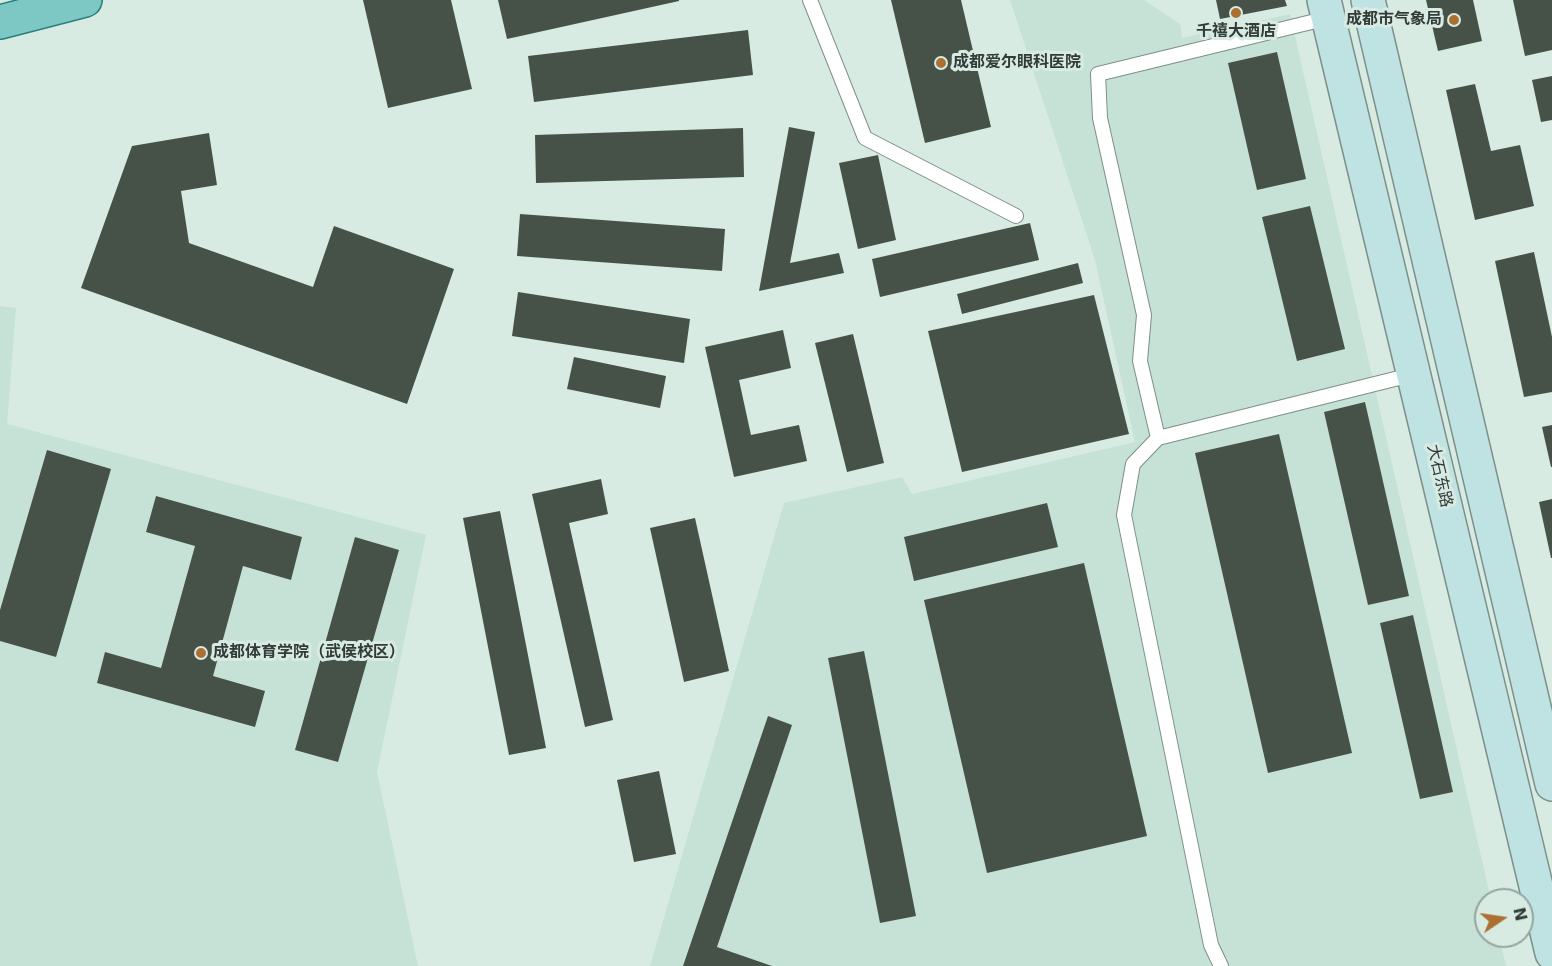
<!DOCTYPE html>
<meta charset="utf-8">
<style>
body{margin:0}
#map{position:relative;width:1552px;height:966px;overflow:hidden;background:#d7ebe3;font-family:"DejaVu Sans",sans-serif}
canvas{display:block}
.north{position:absolute;left:1474px;top:888px;width:60px;height:60px;box-sizing:border-box;background:#d7ebe3;border:2px solid #95a59f;border-radius:50%;rotate:77deg;font-size:16px;font-weight:700;line-height:24px;text-align:center;color:#333b38}
.north::after{content:'';display:block;margin:auto;width:21px;height:27px;background:#ac7132;clip-path:polygon(50% 0,100% 100%,50% 72%,0 100%)}
</style>
<div id="map">
<canvas width="1552" height="966"></canvas>
<div class="north">N</div>
</div>
<script>
const ctx = document.querySelector('canvas').getContext('2d');
ctx.lineJoin = 'round';
function paint(path, color) { ctx.fillStyle = color; ctx.fill(path, 'evenodd'); }
const toPath = rows => new Path2D(rows.map(r => 'M' + r).join(''));
function stroke(path, color, width, dash) { ctx.strokeStyle = color; ctx.lineWidth = width; ctx.lineCap = dash ? 'butt' : 'round'; ctx.setLineDash(dash || []); ctx.stroke(path); }
function label(font, color, halo, rows, align = 'center') {
  ctx.font = font + ' "DejaVu Sans","Noto Sans SC",sans-serif'; ctx.lineWidth = 6; ctx.setLineDash([]); ctx.textBaseline = 'middle'; ctx.strokeStyle = halo; ctx.fillStyle = color; for (const [text, x, y, turn = 0] of rows) {
    ctx.save(); ctx.translate(x, y); ctx.rotate((+turn || 0) * Math.PI / 180); ctx.textAlign = isNaN(turn) ? turn : align; if (halo) ctx.strokeText(text, 0, 0); ctx.fillText(text, 0, 0); ctx.restore();
  }
}
paint(toPath([
 [1010,0,1144,0,1180,24,1182,38,1290,14,1491,900,1486,900,1486,936,1499,936,1506,966,650,966,784,503,902,477,912,494,1135,442,1095,260],
 [0,306,16,308,7,424,426,535,377,772,418,966,0,966]
]), '#c6e2d7');
paint(toPath([
 [363,0,451,0,472,89,388,108],
 [498,0,679,0,679,1,507,39],
 [891,0,961,0,991,127,925,143],
 [1216,0,1285,0,1287,6,1220,19],
 [1426,0,1473,0,1482,41,1438,51],
 [1513,0,1552,0,1552,50,1525,56],
 [748,30,753,75,534,102,528,56],
 [1277,52,1306,179,1257,190,1228,63],
 [1552,76,1552,120,1541,122,1532,80],
 [1475,84,1491,151,1520,145,1534,206,1475,220,1446,90],
 [789,127,815,132,790,263,839,253,844,273,759,291],
 [743,128,744,177,536,183,535,135],
 [209,133,217,185,181,191,189,243,313,287,334,226,454,269,407,404,81,288,132,146],
 [878,155,896,240,858,249,839,163],
 [1310,206,1345,349,1297,361,1262,217],
 [520,214,725,229,722,271,517,256],
 [1030,223,1039,260,880,297,872,259],
 [1534,252,1552,337,1552,392,1524,397,1495,261],
 [1078,263,1083,283,962,314,957,294],
 [518,292,690,319,684,363,512,336],
 [1094,295,1129,434,962,472,928,331],
 [783,330,791,368,739,380,751,435,799,425,807,461,734,477,705,347],
 [853,334,884,463,847,472,815,343],
 [574,357,666,376,660,408,567,389],
 [1365,402,1409,596,1368,605,1324,412],
 [1552,425,1552,467,1551,467,1542,427],
 [1279,434,1352,753,1268,773,1195,453],
 [47,450,111,469,56,657,0,641,0,610],
 [601,479,608,514,569,523,613,720,585,727,532,494],
 [156,496,302,537,291,580,243,566,213,676,265,691,255,727,97,683,105,652,161,668,195,546,146,532],
 [1552,499,1552,558,1551,558,1539,502],
 [1047,503,1058,547,914,581,904,537],
 [500,511,546,748,509,755,463,518],
 [695,518,729,671,684,682,650,528],
 [355,537,399,550,338,762,295,750],
 [1084,563,1147,836,987,873,924,600],
 [1413,615,1453,792,1420,799,1380,623],
 [864,651,916,916,880,923,828,658],
 [768,716,792,725,717,947,772,966,683,966],
 [659,771,676,854,634,862,617,780]
]), '#465248');
const lane = toPath([
 [810,0,865,138,1016,216],
 [1328,18,1098,74,1100,118,1144,315,1140,361,1158,438,1415,374],
 [1158,438,1133,464,1124,515,1211,945,1221,966]
]);
const secondary = toPath([
 [1324,0,1552,953],
 [1368,0,1552,784]
]);
const primary = toPath([
 [0,22,85,0]
]);
stroke(lane, '#7d8f88', 16);
stroke(secondary, '#7d8f88', 36);
stroke(primary, '#2b7f7a', 36);
stroke(lane, '#fff', 14);
stroke(secondary, '#bee3e2', 33);
stroke(primary, '#7dc8c4', 33);
for (const [x, y, r, color] of [
 [1236,13,6,"#ac7132"],
 [1454,20,6,"#ac7132"],
 [941,63,6,"#ac7132"],
 [201,653,6,"#ac7132"]
]) { const dot = new Path2D(); dot.arc(x, y, r, 0, 2 * Math.PI); ctx.fillStyle = color; ctx.fill(dot); stroke(dot, '#d7ebe3', 2); }
label('bold 16px', '#333b38', '#d7ebe3', [
 ["成都市气象局",1442,20,"right"],
 ["千禧大酒店",1236,32,"center"],
 ["成都爱尔眼科医院",953,63],
 ["成都体育学院（武侯校区）",213,653]
], 'left');
label('16px', '#333b38', '#d7ebe3', [
 ["大石东路",1439,476,77]
]);
</script>
